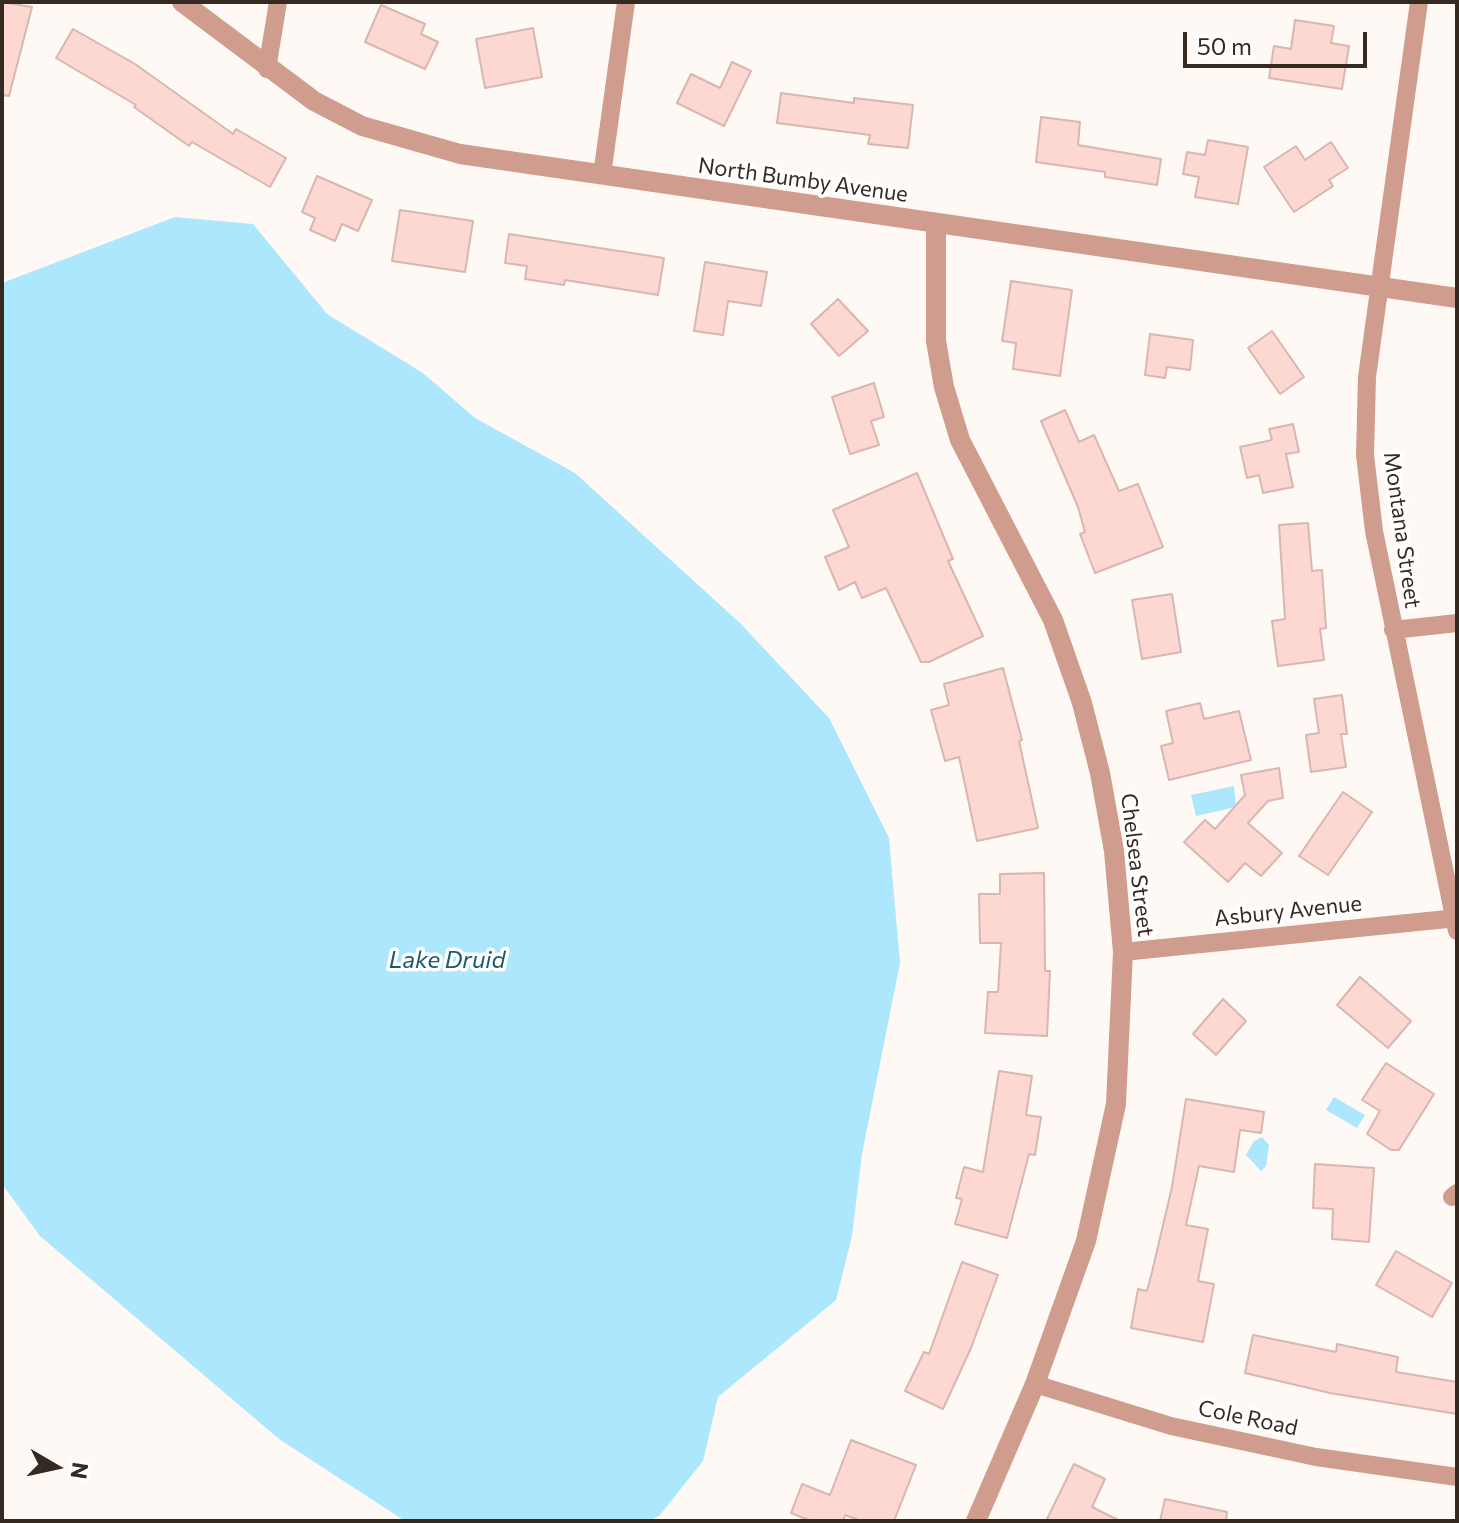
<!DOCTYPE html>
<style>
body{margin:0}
#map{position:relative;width:1459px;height:1523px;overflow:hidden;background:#fef9f4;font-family:Commissioner,sans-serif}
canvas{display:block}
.frame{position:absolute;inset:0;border:4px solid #342a21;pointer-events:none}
.north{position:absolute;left:16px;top:1427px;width:80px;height:80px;-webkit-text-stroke:6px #fff;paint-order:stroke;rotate:99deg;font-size:22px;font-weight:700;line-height:32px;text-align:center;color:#342a21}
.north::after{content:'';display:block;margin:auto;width:28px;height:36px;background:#342a21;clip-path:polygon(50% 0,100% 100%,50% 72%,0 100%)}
.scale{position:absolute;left:1183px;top:32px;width:184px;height:36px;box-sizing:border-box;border:4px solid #342a21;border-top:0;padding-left:10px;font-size:24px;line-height:28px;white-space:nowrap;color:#342a21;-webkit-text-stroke:6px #fff;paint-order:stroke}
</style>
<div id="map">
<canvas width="1459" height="1523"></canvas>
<div class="frame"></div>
<div class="north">N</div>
<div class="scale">50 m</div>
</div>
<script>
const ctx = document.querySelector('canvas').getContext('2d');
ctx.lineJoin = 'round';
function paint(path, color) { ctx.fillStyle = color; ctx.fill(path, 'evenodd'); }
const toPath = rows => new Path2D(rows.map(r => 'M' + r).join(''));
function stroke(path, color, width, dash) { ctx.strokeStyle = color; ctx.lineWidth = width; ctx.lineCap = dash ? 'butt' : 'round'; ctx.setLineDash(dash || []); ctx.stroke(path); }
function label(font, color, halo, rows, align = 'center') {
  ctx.font = font + ' Commissioner,sans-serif'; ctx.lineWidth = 7; ctx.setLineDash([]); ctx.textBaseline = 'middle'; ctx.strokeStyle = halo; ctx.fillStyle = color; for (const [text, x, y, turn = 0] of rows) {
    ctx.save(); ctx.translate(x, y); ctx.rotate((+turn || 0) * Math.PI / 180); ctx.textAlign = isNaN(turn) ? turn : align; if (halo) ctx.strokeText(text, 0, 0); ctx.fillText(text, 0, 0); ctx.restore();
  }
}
paint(toPath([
 [175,217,253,224,327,314,423,373,475,418,575,473,740,623,829,718,889,838,900,963,862,1154,852,1236,836,1300,718,1397,703,1461,659,1516,648,1521,405,1521,279,1439,40,1236,2,1184,2,283],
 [1234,786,1236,807,1196,816,1191,795],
 [1334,1097,1365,1115,1357,1128,1326,1110],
 [1262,1137,1269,1145,1266,1166,1261,1171,1246,1155,1254,1141]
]), '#ace7fe');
const building = toPath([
 [2,2,32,7,9,96,2,95,2,2],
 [381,5,425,24,421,34,438,42,425,69,365,42,381,5],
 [1295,20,1334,26,1331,43,1349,46,1342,89,1269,78,1274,46,1291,49,1295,20],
 [533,28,542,77,485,88,476,39,533,28],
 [73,29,135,64,233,134,236,129,286,158,270,187,192,142,189,146,134,107,136,105,56,58,73,29],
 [732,62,751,71,724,126,677,103,691,74,720,88,732,62],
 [781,93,854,103,854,98,913,105,908,148,868,144,870,135,777,123,781,93],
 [1041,117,1080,122,1078,145,1161,159,1157,185,1105,177,1105,172,1036,162,1041,117],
 [1208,140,1248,147,1238,204,1195,197,1199,177,1183,174,1187,152,1205,155,1208,140],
 [1331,142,1348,168,1329,180,1333,186,1294,212,1264,167,1296,146,1305,160,1331,142],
 [317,176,372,200,358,231,342,224,335,241,310,230,315,218,302,212,317,176],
 [400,210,473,221,465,272,392,261,400,210],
 [509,234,664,258,658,295,565,280,564,285,525,279,527,266,505,263,509,234],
 [705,262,767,272,761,306,728,301,723,335,694,331,705,262],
 [1011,281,1072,290,1060,376,1013,369,1016,343,1002,341,1011,281],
 [838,299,868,331,839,356,811,324,838,299],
 [1272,331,1304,377,1280,394,1248,348,1272,331],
 [1150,334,1193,340,1190,370,1167,367,1165,378,1145,375,1150,334],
 [874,383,884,417,871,421,879,445,850,454,832,397,874,383],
 [1065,410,1079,442,1094,435,1119,491,1138,484,1163,547,1095,573,1080,534,1085,532,1078,507,1041,421,1065,410],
 [1293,424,1299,452,1286,454,1293,487,1263,493,1259,475,1247,478,1240,447,1272,440,1269,429,1293,424],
 [917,473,953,559,948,561,983,636,929,662,921,662,886,588,862,598,855,582,839,590,825,557,849,547,833,510,917,473],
 [1308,523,1312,571,1322,570,1326,628,1320,629,1324,660,1278,666,1272,621,1285,619,1279,525,1308,523],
 [1172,594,1181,652,1142,659,1132,600,1172,594],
 [1003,668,1022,740,1019,741,1038,828,977,841,959,757,945,761,931,710,949,705,944,684,1003,668],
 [1342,695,1347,734,1341,734,1346,767,1311,772,1306,735,1319,733,1314,699,1342,695],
 [1200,703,1204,719,1239,711,1251,760,1169,780,1161,746,1173,743,1166,711,1200,703],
 [1279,768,1283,798,1268,801,1248,823,1282,853,1261,876,1245,863,1228,882,1184,842,1205,820,1215,829,1245,795,1241,775,1279,768],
 [1343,792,1372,812,1328,875,1299,856,1343,792],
 [1044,873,1045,971,1050,971,1047,1036,985,1033,988,992,998,992,1001,943,980,943,979,894,1000,894,1000,874,1044,873],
 [1360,977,1411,1021,1388,1048,1337,1005,1360,977],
 [1223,999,1246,1021,1216,1055,1193,1034,1223,999],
 [1386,1063,1434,1094,1399,1150,1391,1150,1367,1134,1380,1111,1362,1100,1386,1063],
 [999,1071,1032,1076,1026,1115,1041,1117,1035,1155,1029,1154,1007,1238,955,1224,962,1199,956,1198,964,1167,983,1172,999,1071],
 [1186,1099,1264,1112,1261,1133,1240,1130,1234,1172,1199,1166,1186,1225,1208,1229,1198,1281,1214,1284,1203,1342,1131,1328,1138,1289,1147,1291,1152,1272,1172,1187,1186,1099],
 [1315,1164,1374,1168,1369,1242,1332,1239,1333,1209,1313,1208,1315,1164],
 [1396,1251,1452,1283,1432,1317,1376,1285,1396,1251],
 [962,1262,998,1275,971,1348,943,1409,905,1391,924,1352,929,1354,962,1262],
 [1253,1335,1336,1352,1337,1344,1398,1357,1396,1372,1457,1382,1457,1414,1330,1393,1245,1373,1253,1335],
 [851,1440,916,1465,894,1521,862,1521,845,1515,843,1521,811,1521,791,1513,802,1484,830,1495,851,1440],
 [1074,1464,1105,1479,1092,1507,1120,1521,1046,1521,1074,1464],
 [1165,1499,1227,1512,1226,1521,1160,1521,1165,1499]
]);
paint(building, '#fdd8d2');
stroke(building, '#d9b6b0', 2);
stroke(toPath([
 [1419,2,1367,377,1365,455,1374,531,1457,931],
 [267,69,278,2],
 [602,175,626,2],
 [1393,630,1457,623],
 [1123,952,1457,918],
 [1452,1197,1457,1193],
 [1035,1384,1171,1426,1316,1457,1457,1477]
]), '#cf9c8e', 18);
stroke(toPath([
 [182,2,314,101,362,126,460,154,1457,298],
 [936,224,936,341,944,387,960,440,1053,620,1082,703,1100,773,1114,851,1123,952,1116,1104,1086,1241,1035,1384,976,1521]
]), '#cf9c8e', 20);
label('22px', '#342a21', '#fff', [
 ["North Bumby Avenue",803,180,8],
 ["Montana Street",1402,530,82],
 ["Chelsea Street",1137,865,83],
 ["Asbury Avenue",1288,911,-6],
 ["Cole Road",1248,1418,12]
]);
label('italic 24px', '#1d596d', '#fff', [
 ["Lake Druid",447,960]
]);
</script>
